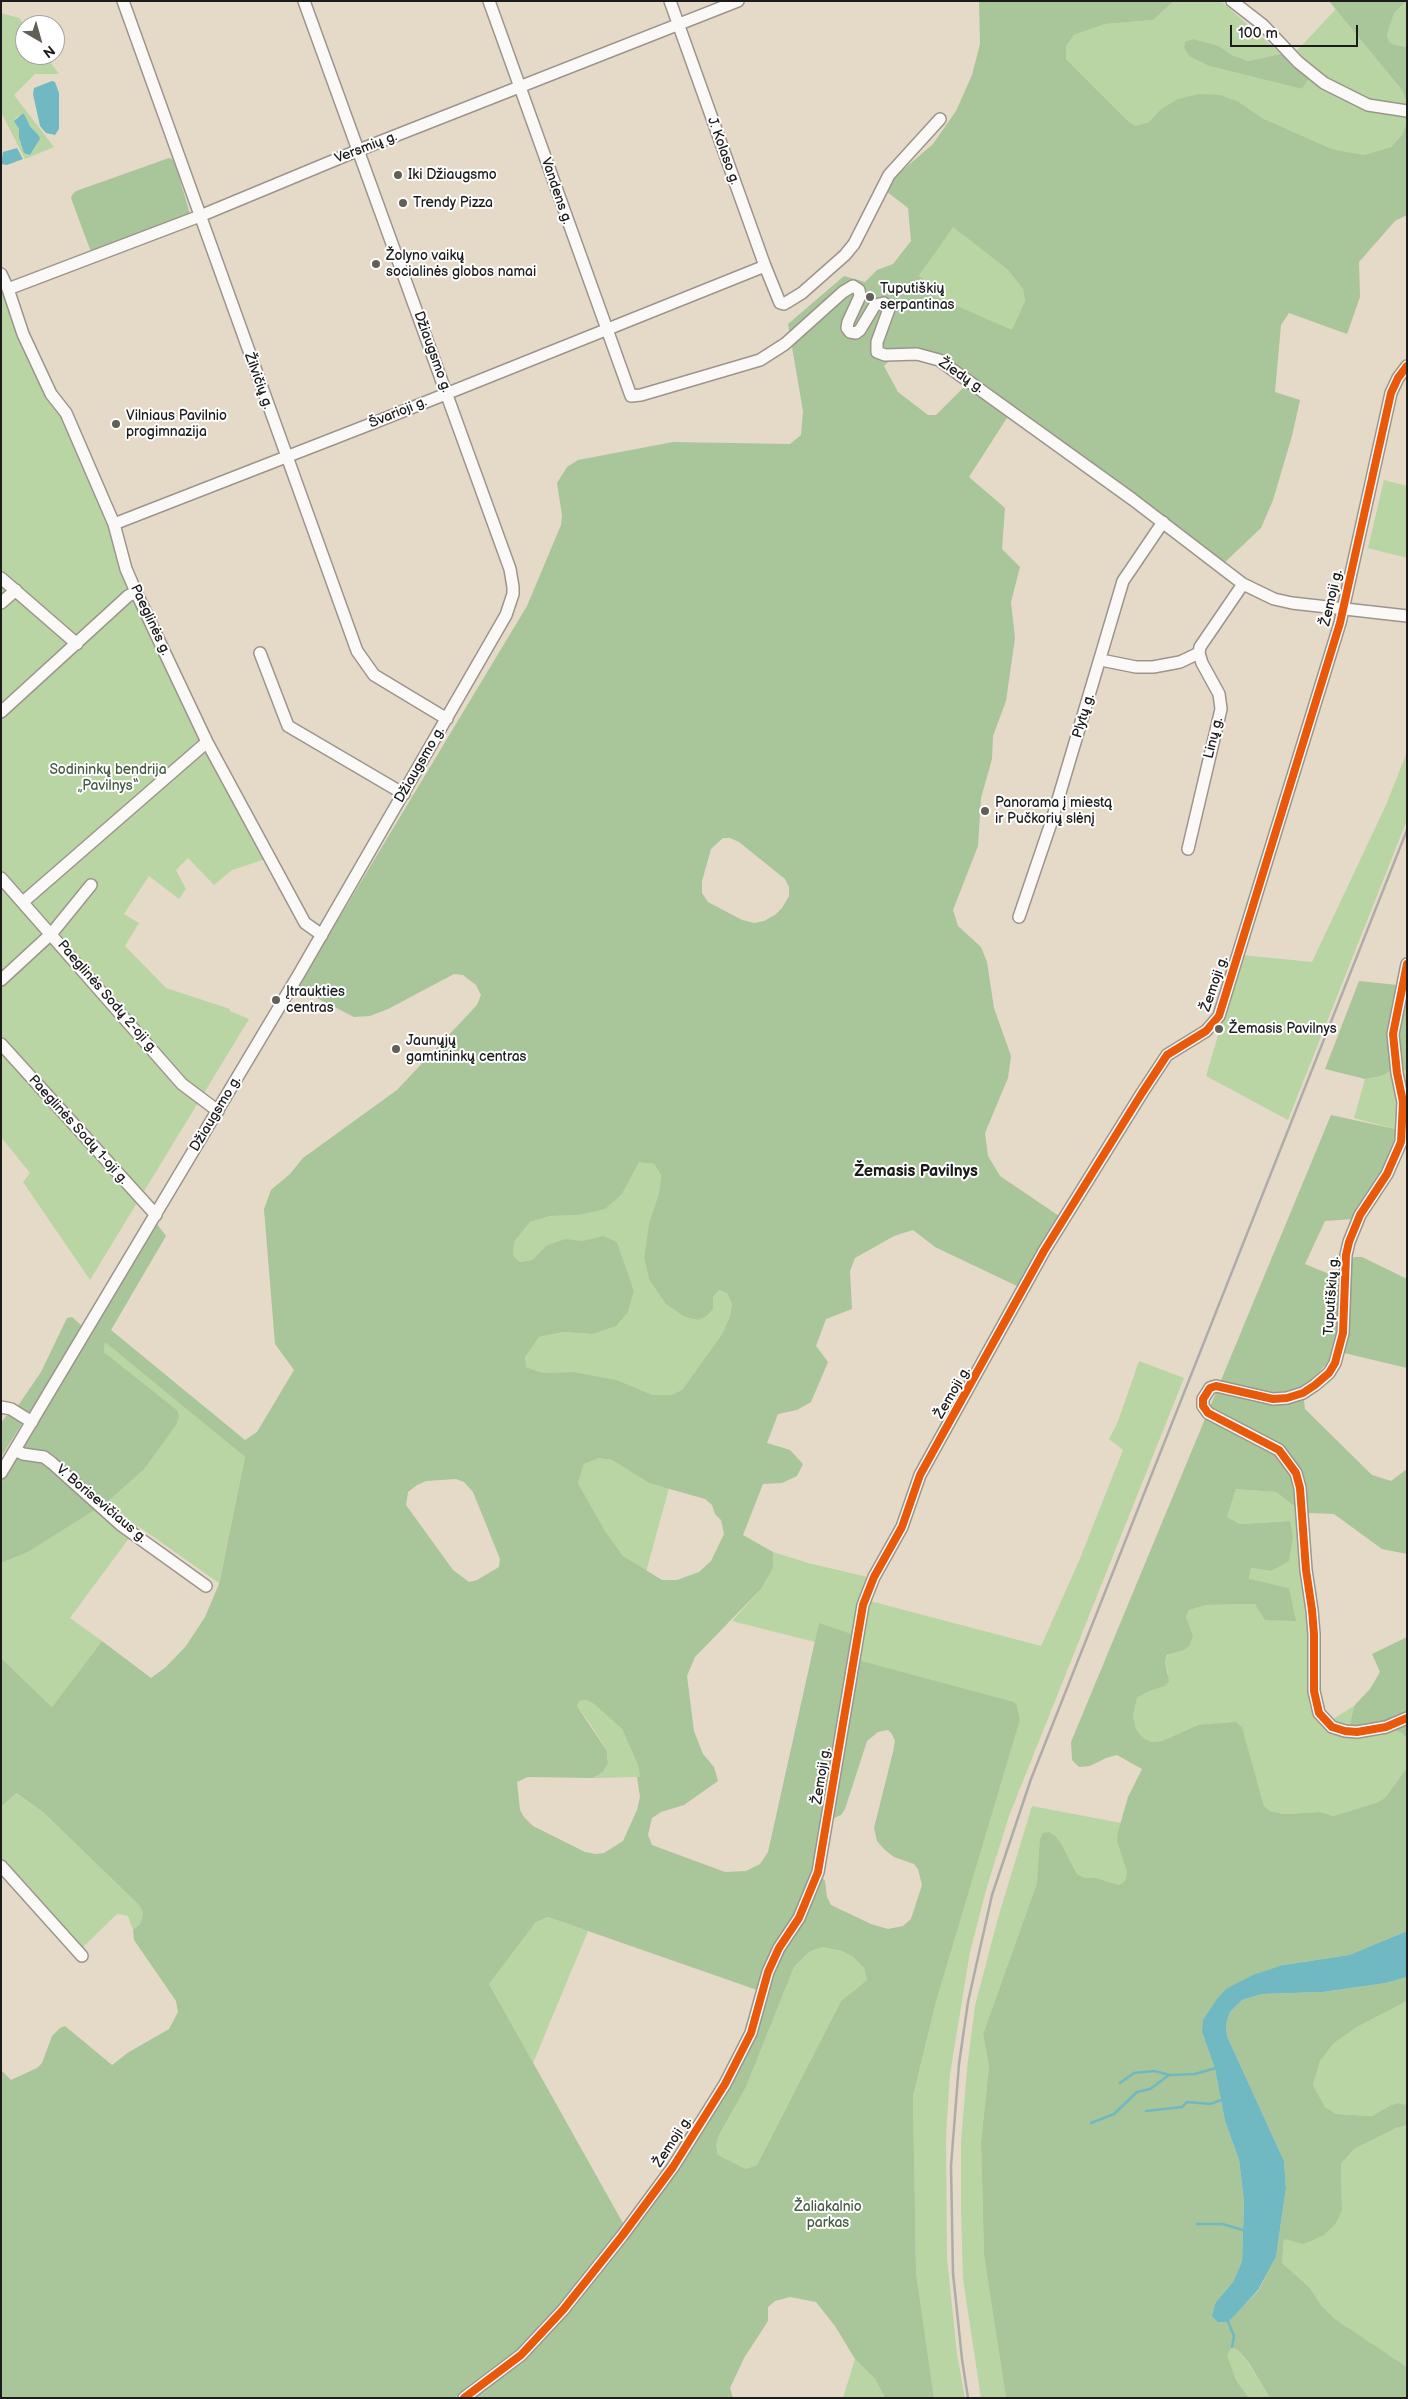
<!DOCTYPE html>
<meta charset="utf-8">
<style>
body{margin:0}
#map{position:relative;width:1408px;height:2399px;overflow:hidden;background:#e5d9c8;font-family:"Balsamiq Sans",sans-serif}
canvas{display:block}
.frame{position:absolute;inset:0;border:2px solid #1c1c1c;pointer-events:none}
.north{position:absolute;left:15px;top:15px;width:50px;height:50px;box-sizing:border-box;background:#fff;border:1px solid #a4a4a4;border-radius:50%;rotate:142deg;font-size:14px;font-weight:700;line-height:20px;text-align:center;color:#1c1c1c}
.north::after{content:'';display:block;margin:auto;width:18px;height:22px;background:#625e58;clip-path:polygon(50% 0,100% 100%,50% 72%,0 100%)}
.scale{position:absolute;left:1230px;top:25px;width:128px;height:22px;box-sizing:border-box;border:2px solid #1c1c1c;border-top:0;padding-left:6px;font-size:15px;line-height:18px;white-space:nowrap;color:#1c1c1c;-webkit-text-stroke:4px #fff;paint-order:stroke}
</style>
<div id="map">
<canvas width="1408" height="2399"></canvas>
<div class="frame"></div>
<div class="north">N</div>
<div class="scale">100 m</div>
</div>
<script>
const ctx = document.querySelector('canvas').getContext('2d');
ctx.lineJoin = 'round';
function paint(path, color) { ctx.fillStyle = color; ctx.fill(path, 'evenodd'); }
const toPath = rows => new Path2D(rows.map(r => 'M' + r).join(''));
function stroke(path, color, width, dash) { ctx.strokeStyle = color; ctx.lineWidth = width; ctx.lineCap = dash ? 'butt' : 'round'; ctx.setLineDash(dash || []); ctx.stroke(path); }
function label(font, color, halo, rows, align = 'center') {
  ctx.font = font + ' "Balsamiq Sans",sans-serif'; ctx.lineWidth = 4; ctx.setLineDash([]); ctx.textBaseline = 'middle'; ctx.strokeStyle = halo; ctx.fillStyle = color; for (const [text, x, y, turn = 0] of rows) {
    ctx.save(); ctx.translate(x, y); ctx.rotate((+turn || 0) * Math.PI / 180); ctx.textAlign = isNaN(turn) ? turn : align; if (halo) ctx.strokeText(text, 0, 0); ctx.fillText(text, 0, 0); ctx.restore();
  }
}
paint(toPath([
 [1174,1,1221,1,1281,54,1248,61,1232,55,1219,46,1193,39,1185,43,1184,48,1189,56,1209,66,1302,89,1310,77,1288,60,1336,9,1402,90,1406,100,1407,122,1402,135,1391,147,1364,155,1332,149,1262,118,1239,102,1160,110,1149,122,1136,126,1128,121,1066,59,1066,46,1074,35,1105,24,1153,20],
 [1407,2,1407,47,1395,45,1389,42,1387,35,1394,13],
 [1,13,19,18,25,26,25,55,45,55,59,74,35,74,14,95,54,147,25,159,1,112],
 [22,114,40,139,32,152,22,148,19,139,19,129,15,118],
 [952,226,1008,270,1023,289,1025,301,1012,331,919,290,919,277],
 [1,270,138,588,206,734,272,857,232,870,214,885,188,858,176,870,186,889,179,899,149,876,124,914,139,923,125,946,166,988,230,1009,230,1011,249,1019,90,1280,23,1182,30,1173,1,1137],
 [1384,480,1407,486,1407,558,1368,548],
 [1407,752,1407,820,1288,1120,1206,1076,1242,955,1312,962,1386,805],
 [1407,1070,1407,1123,1399,1134,1395,1129,1354,1118,1365,1079,1381,1076,1391,1071],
 [639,1161,654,1164,661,1175,659,1193,649,1223,644,1258,649,1279,685,1317,698,1320,707,1316,713,1309,713,1297,719,1290,727,1293,732,1304,730,1316,722,1334,682,1390,671,1395,653,1395,617,1380,574,1372,543,1373,526,1367,524,1357,539,1337,564,1332,592,1334,628,1312,634,1291,617,1242,603,1237,582,1241,565,1240,546,1246,532,1260,520,1262,512,1256,514,1242,530,1222,550,1216,579,1215,622,1194],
 [105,1341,245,1457,219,1583,138,1526,70,1618,102,1641,52,1707,1,1658,1,1563,28,1552,106,1503,177,1410,104,1352],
 [1139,1361,1184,1378,1009,1816,986,1890,970,1952,950,2074,946,2135,947,2258,957,2354,965,2398,934,2398,916,2272,913,2096,936,2002,1020,1720,1017,1705,1013,1702,858,1660,819,1623,815,1642,732,1621,761,1589,773,1568,773,1552,808,1563,876,1579,870,1601,1041,1646,1079,1561,1123,1450,1109,1439,1117,1424],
 [599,1458,612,1460,649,1483,669,1488,646,1572,623,1556,605,1531,578,1483,584,1464],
 [1236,1489,1276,1492,1298,1509,1323,1725,1354,1706,1350,1724,1381,1725,1402,1733,1407,1739,1407,1769,1385,1798,1376,1803,1333,1816,1321,1812,1284,1814,1270,1811,1264,1806,1242,1728,1198,1725,1162,1741,1151,1742,1143,1738,1136,1729,1133,1716,1137,1698,1147,1692,1165,1686,1168,1673,1165,1662,1168,1655,1184,1650,1193,1635,1186,1617,1189,1610,1206,1605,1255,1604,1289,1588,1249,1580,1251,1568,1271,1571,1290,1521,1240,1524,1227,1517],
 [586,1700,594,1704,622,1729,638,1765,640,1777,593,1778,603,1772,608,1765,608,1758,607,1751,591,1725,577,1706,579,1701],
 [15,1793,44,1813,140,1906,143,1914,140,1924,133,1930,128,1916,117,1914,80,1950,1,1861,1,1807],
 [1032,1806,1121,1823,1117,1841,1127,1873,1125,1881,1119,1885,1096,1878,1085,1878,1077,1874,1062,1845,1039,1867,1037,1883,983,2034,989,2066,981,2142,984,2255,1006,2398,981,2398,963,2279,961,2211,961,2142,967,2069,975,2006,998,1918],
 [548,1917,588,1931,533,2063,489,1984,536,1922],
 [822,1947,842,1951,853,1957,864,1968,867,1980,841,2001,757,2165,746,2169,718,2155,716,2145,719,2135,746,2087,794,1967,809,1952],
 [1407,2001,1407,2105,1399,2103,1391,2105,1372,2116,1336,2114,1325,2107,1313,2085,1320,2061,1334,2043,1357,2027],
 [1407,2125,1407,2367,1335,2319,1321,2305,1309,2287,1282,2263,1284,2239,1342,2210,1341,2164,1354,2149,1396,2128],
 [1232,2347,1239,2351,1249,2364,1270,2398,1249,2398,1236,2380,1226,2355],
 [855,2359,875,2379,885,2398,843,2398]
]), '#b9d5a4');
paint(toPath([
 [979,1,1174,1,1153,20,1105,24,1074,35,1066,46,1066,59,1128,121,1136,126,1149,122,1160,110,1178,99,1200,94,1220,95,1239,102,1262,118,1332,149,1364,155,1391,147,1402,135,1407,122,1407,215,1395,221,1359,262,1360,297,1347,334,1289,313,1281,325,1275,392,1300,400,1292,436,1273,500,1261,528,1223,564,1012,410,969,477,1005,508,1002,549,1020,567,1011,602,1015,638,1006,701,993,736,992,759,981,798,978,846,953,910,958,926,981,947,987,962,994,1008,1011,1056,1008,1078,985,1133,988,1156,1000,1176,1059,1216,1017,1286,935,1247,913,1230,894,1236,855,1258,850,1271,852,1309,826,1319,816,1346,828,1362,811,1402,797,1410,778,1414,767,1443,790,1450,803,1464,797,1476,782,1483,763,1484,743,1535,773,1552,773,1568,761,1589,695,1657,687,1676,694,1731,703,1754,714,1767,718,1781,684,1805,661,1812,652,1818,648,1835,652,1845,725,1872,746,1871,760,1864,768,1852,819,1623,854,1635,814,1873,796,1917,757,1990,548,1917,536,1922,489,1984,624,2225,557,2307,514,2353,454,2398,1,2398,1,2070,11,2080,37,2068,42,2063,52,2036,60,2028,65,2026,112,2065,129,2052,169,2029,178,2012,176,2001,134,1940,133,1930,140,1924,143,1914,140,1906,44,1813,16,1793,1,1807,1,1658,52,1707,102,1641,151,1678,166,1667,186,1646,205,1617,219,1584,245,1457,105,1342,104,1352,177,1410,179,1416,176,1425,144,1469,106,1503,28,1552,1,1563,1,1483,157,1224,166,1236,111,1330,245,1440,257,1432,294,1370,275,1344,264,1209,271,1190,290,1174,303,1158,397,1090,477,1005,481,995,476,985,463,975,454,974,388,1009,370,1016,354,1017,297,988,527,606,561,525,562,515,557,483,567,467,578,460,673,442,790,444,801,435,803,411,788,324,844,276,865,282,877,270,893,264,911,241,908,208,886,191,897,175,933,144,956,111,972,75,980,44],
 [953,227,1008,270,1023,289,1025,301,1012,330,920,290,924,280,919,276],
 [917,358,932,361,966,385,936,415,928,415,898,392,884,366,890,360],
 [723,838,730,838,739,842,785,879,789,887,789,896,782,908,775,915,764,921,754,923,742,920,708,902,702,893,702,881,711,849],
 [639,1162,654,1164,661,1175,659,1193,649,1223,644,1258,649,1279,666,1304,685,1317,698,1320,707,1316,713,1309,713,1297,719,1290,727,1293,732,1304,730,1316,722,1334,682,1390,671,1395,653,1395,617,1380,574,1372,543,1373,526,1367,525,1357,539,1337,564,1332,592,1334,616,1326,628,1312,634,1291,617,1242,603,1236,582,1241,565,1239,546,1246,532,1260,520,1262,513,1256,514,1242,530,1222,550,1216,579,1215,605,1209,622,1194],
 [599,1458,612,1460,649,1483,705,1499,712,1505,715,1514,721,1520,724,1534,711,1561,699,1572,677,1580,662,1580,623,1556,605,1531,578,1483,584,1464],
 [456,1479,464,1482,473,1492,500,1559,499,1567,477,1580,469,1582,453,1570,406,1505,408,1492,417,1485,426,1481],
 [586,1700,594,1704,622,1729,638,1765,640,1777,637,1777,640,1797,637,1810,623,1841,604,1853,596,1854,585,1852,533,1826,524,1817,520,1810,517,1782,528,1777,593,1778,603,1772,608,1764,607,1751,577,1706,579,1701],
 [1329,1,1407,1,1394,13,1387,35,1389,42,1395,45,1407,47,1407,115,1406,100,1402,90],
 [1193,39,1219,46,1232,55,1248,61,1281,54,1310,77,1302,89,1209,66,1189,56,1184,48,1185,42],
 [169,158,174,160,190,214,91,252,71,198,72,195,76,191],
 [1359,981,1407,986,1407,1070,1391,1071,1381,1076,1365,1079,1325,1069],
 [1331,1115,1395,1129,1399,1134,1388,1164,1354,1219,1325,1221,1305,1264,1334,1276,1339,1274,1341,1267,1354,1257,1362,1257,1407,1279,1407,1368,1344,1353,1331,1358,1303,1392,1305,1409,1372,1475,1391,1481,1407,1469,1407,1554,1382,1549,1334,1514,1308,1513,1298,1509,1276,1492,1236,1489,1227,1517,1240,1524,1290,1521,1293,1537,1289,1561,1271,1571,1251,1568,1249,1579,1289,1588,1296,1621,1265,1620,1255,1604,1206,1605,1189,1610,1186,1617,1193,1635,1190,1645,1184,1650,1167,1655,1165,1662,1169,1681,1165,1686,1147,1692,1137,1698,1133,1716,1136,1729,1143,1738,1151,1742,1162,1741,1198,1725,1236,1722,1242,1727,1264,1806,1270,1811,1284,1814,1321,1812,1333,1816,1376,1803,1385,1798,1407,1768,1407,1931,1349,1955,1283,1965,1202,2032,1215,2069,1225,2121,1239,2160,1244,2201,1242,2261,1233,2282,1216,2302,1227,2322,1258,2291,1276,2257,1286,2188,1284,2161,1227,2036,1226,2024,1230,2012,1242,2000,1262,1994,1323,1992,1386,1983,1407,1977,1407,2001,1357,2027,1334,2043,1320,2061,1313,2085,1325,2107,1336,2114,1372,2116,1391,2105,1399,2103,1407,2105,1407,2125,1396,2128,1354,2149,1341,2164,1342,2210,1336,2223,1324,2235,1304,2244,1284,2239,1282,2263,1309,2287,1321,2305,1335,2319,1407,2367,1407,2398,1270,2398,1249,2363,1239,2351,1232,2347,1227,2355,1236,2380,1249,2398,1006,2398,984,2255,981,2142,989,2066,983,2034,1037,1883,1040,1839,1043,1833,1049,1832,1055,1836,1062,1845,1077,1874,1085,1878,1096,1878,1119,1885,1125,1881,1127,1873,1117,1841,1118,1832,1128,1797,1142,1769,1117,1755,1106,1758,1090,1766,1079,1767,1072,1760,1071,1742],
 [72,1317,83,1327,1,1457,1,1423,6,1416,13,1413,41,1372,67,1318],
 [1407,1637,1407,1739,1402,1733,1381,1725,1353,1728,1350,1724,1354,1706,1370,1689,1380,1672,1372,1654],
 [858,1660,1014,1702,1017,1705,1020,1720,936,2002,913,2096,916,2272,934,2398,885,2398,875,2379,855,2359,835,2326,816,2302,790,2297,775,2301,768,2307,768,2321,744,2358,730,2388,733,2398,472,2398,484,2390,637,2225,695,2143,728,2087,770,1975,820,1875,825,1881,827,1897,831,1905,871,1924,888,1929,903,1926,911,1919,922,1885,918,1869,914,1864,894,1857,885,1850,877,1841,874,1828,893,1752,895,1741,892,1734,888,1730,878,1732,867,1741,845,1809,841,1815,830,1820],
 [822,1947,842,1951,853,1957,864,1968,867,1980,841,2001,757,2165,746,2169,718,2155,716,2145,719,2135,746,2087,794,1967,809,1952]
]), '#a9c59a');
paint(toPath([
 [52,81,55,82,59,93,59,129,55,135,46,133,40,126,33,94,34,88],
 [22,114,24,114,30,126,39,136,40,139,30,155,24,153,19,138,19,129,14,121],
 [17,148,23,159,7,165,1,164,3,152],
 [1407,1931,1407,1977,1386,1983,1323,1992,1262,1994,1242,2000,1230,2012,1226,2024,1227,2036,1284,2161,1286,2188,1276,2257,1258,2290,1234,2316,1227,2322,1218,2322,1212,2316,1216,2302,1233,2282,1242,2261,1244,2201,1239,2160,1225,2121,1215,2069,1202,2032,1203,2020,1217,1999,1226,1989,1253,1975,1283,1965,1349,1955]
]), '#71b9c2');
stroke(toPath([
 [1120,2083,1134,2073,1154,2071,1170,2075,1195,2074,1216,2068],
 [1146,2111,1182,2107,1187,2102,1210,2104,1224,2099],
 [1091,2123,1114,2114,1137,2092,1150,2089,1169,2075],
 [1197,2224,1222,2224,1247,2231],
 [1227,2319,1234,2336,1232,2347]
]), '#71b9c2', 2.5);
const minor = toPath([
 [123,1,357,651,374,675,447,719],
 [489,1,631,396,641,395,760,360,785,344,843,292,853,286,859,290,860,296,848,322,847,328,850,332,856,333,860,330,875,305,884,303,889,309,877,342,877,352,885,355,917,354,939,360,1132,499,1243,584,1274,599,1292,603,1407,616],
 [670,1,765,266,780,303,784,304,802,293,845,255,854,244,889,175,940,119],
 [1232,1,1263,25,1298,62,1324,83,1368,105,1407,111],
 [1,274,8,289,200,216,359,150,738,1],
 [8,289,23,334,51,394,66,413,114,524,126,569,136,592,207,742,305,923,322,935],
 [114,524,381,420,765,266],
 [1,578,77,644],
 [1,603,16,590],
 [260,653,288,726,404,794],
 [1101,660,1136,667,1153,667,1180,662,1199,653],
 [1,712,128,596,136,592],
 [1188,849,1221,709,1219,694,1202,663,1199,653,1200,647,1243,584],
 [1,878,182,1084,218,1111],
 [23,902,207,742],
 [1019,917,1051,823,1123,581,1163,522],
 [1407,964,1393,1034,1397,1073,1403,1102,1401,1142,1387,1174,1360,1215,1349,1242,1346,1255,1343,1333,1335,1363,1329,1373,1315,1385,1303,1393,1287,1398,1273,1399,1216,1386,1210,1388,1203,1399,1203,1406,1208,1413,1279,1450,1296,1473,1300,1488,1306,1570,1312,1610,1314,1634,1314,1691,1319,1713,1332,1727,1345,1731,1357,1732,1386,1727,1407,1718],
 [1,980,52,933,91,885],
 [1,1044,156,1215],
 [1,1407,11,1409,32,1422],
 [15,1450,23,1454,44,1457,52,1463,121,1525,206,1586],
 [1,1473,299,974,506,615,513,594,513,587,510,569,304,1],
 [1,1866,82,1956],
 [464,2398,521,2355,563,2310,622,2236,673,2167,725,2084,751,2033,768,1972,779,1948,799,1918,818,1872,863,1605,874,1577,902,1527,920,1475,1044,1251,1142,1093,1167,1055,1206,1031,1219,1016,1340,623,1391,393,1398,378,1407,366]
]);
stroke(minor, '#9c958c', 14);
stroke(minor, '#fbf9f7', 11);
stroke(toPath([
 [968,2398,962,2359,953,2273,951,2166,959,2064,968,2002,992,1895,1031,1779,1407,830]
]), '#aeaca9', 2.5);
stroke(toPath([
 [1407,964,1393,1034,1397,1073,1403,1102,1401,1142,1387,1174,1360,1215,1349,1242,1346,1255,1343,1333,1335,1363,1329,1373,1315,1385,1303,1393,1287,1398,1273,1399,1216,1386,1210,1388,1203,1399,1203,1406,1208,1413,1279,1450,1296,1473,1300,1488,1306,1570,1312,1610,1314,1634,1314,1691,1319,1713,1332,1727,1345,1731,1357,1732,1386,1727,1407,1718],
 [464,2398,521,2355,563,2310,622,2236,673,2167,725,2084,751,2033,768,1972,779,1948,799,1918,818,1872,863,1605,874,1577,902,1527,920,1475,1044,1251,1142,1093,1167,1055,1206,1031,1219,1016,1340,623,1391,393,1398,378,1407,366]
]), '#e8590c', 8);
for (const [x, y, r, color] of [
 [398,175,5,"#625e58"],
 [403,203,5,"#625e58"],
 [376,264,5,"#625e58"],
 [870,297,5,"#625e58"],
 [116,424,5,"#625e58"],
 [985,811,5,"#625e58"],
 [276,1000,5,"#625e58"],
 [1219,1029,5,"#625e58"],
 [396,1049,5,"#625e58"]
]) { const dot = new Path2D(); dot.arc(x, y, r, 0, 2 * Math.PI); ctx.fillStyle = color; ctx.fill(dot); stroke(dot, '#fff', 2); }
label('14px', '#1c1c1c', '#fff', [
 ["Versmių g.",366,148,-21],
 ["J. Kolaso g.",723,151,70],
 ["Vandens g.",556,191,71],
 ["Džiaugsmo g.",432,352,70],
 ["Žiedų g.",961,376,34],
 ["Žilvičių g.",258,381,70],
 ["Švarioji g.",398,413,-22],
 ["Žemoji g.",1332,598,-77],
 ["Paeglinės g.",150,620,65],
 ["Plytų g.",1084,716,-73],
 ["Linų g.",1214,738,-76],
 ["Džiaugsmo g.",420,765,-60],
 ["Žemoji g.",1215,984,-71],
 ["Paeglinės Sodų 2-oji g.",107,997,49],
 ["Džiaugsmo g.",216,1114,-59],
 ["Paeglinės Sodų 1-oji g.",78,1130,48],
 ["Tuputiškių g.",1332,1296,-86],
 ["Žemoji g.",953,1393,-60],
 ["V. Borisevičiaus g.",101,1504,40],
 ["Žemoji g.",822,1776,-81],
 ["Žemoji g.",673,2142,-57]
]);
label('14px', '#1c1c1c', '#fff', [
 ["Iki Džiaugsmo",408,175],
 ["Trendy Pizza",413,203],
 ["Žolyno vaikų",386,256],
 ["socialinės globos namai",386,272],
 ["Tuputiškių",880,289],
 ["serpantinas",880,305],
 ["Vilniaus Pavilnio",126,416],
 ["progimnazija",126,432],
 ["Panorama į miestą",995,803],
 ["ir Pučkorių slėnį",995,819],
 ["Įtraukties",286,992],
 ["centras",286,1008],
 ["Žemasis Pavilnys",1229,1029],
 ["Jaunųjų",406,1041],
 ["gamtininkų centras",406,1057]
], 'left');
label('14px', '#465c41', '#fff', [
 ["Sodininkų bendrija",108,770],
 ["„Pavilnys“",108,786],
 ["Žaliakalnio",828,2207],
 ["parkas",828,2223]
]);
label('bold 16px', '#1c1c1c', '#fff', [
 ["Žemasis Pavilnys",916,1172]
]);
</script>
